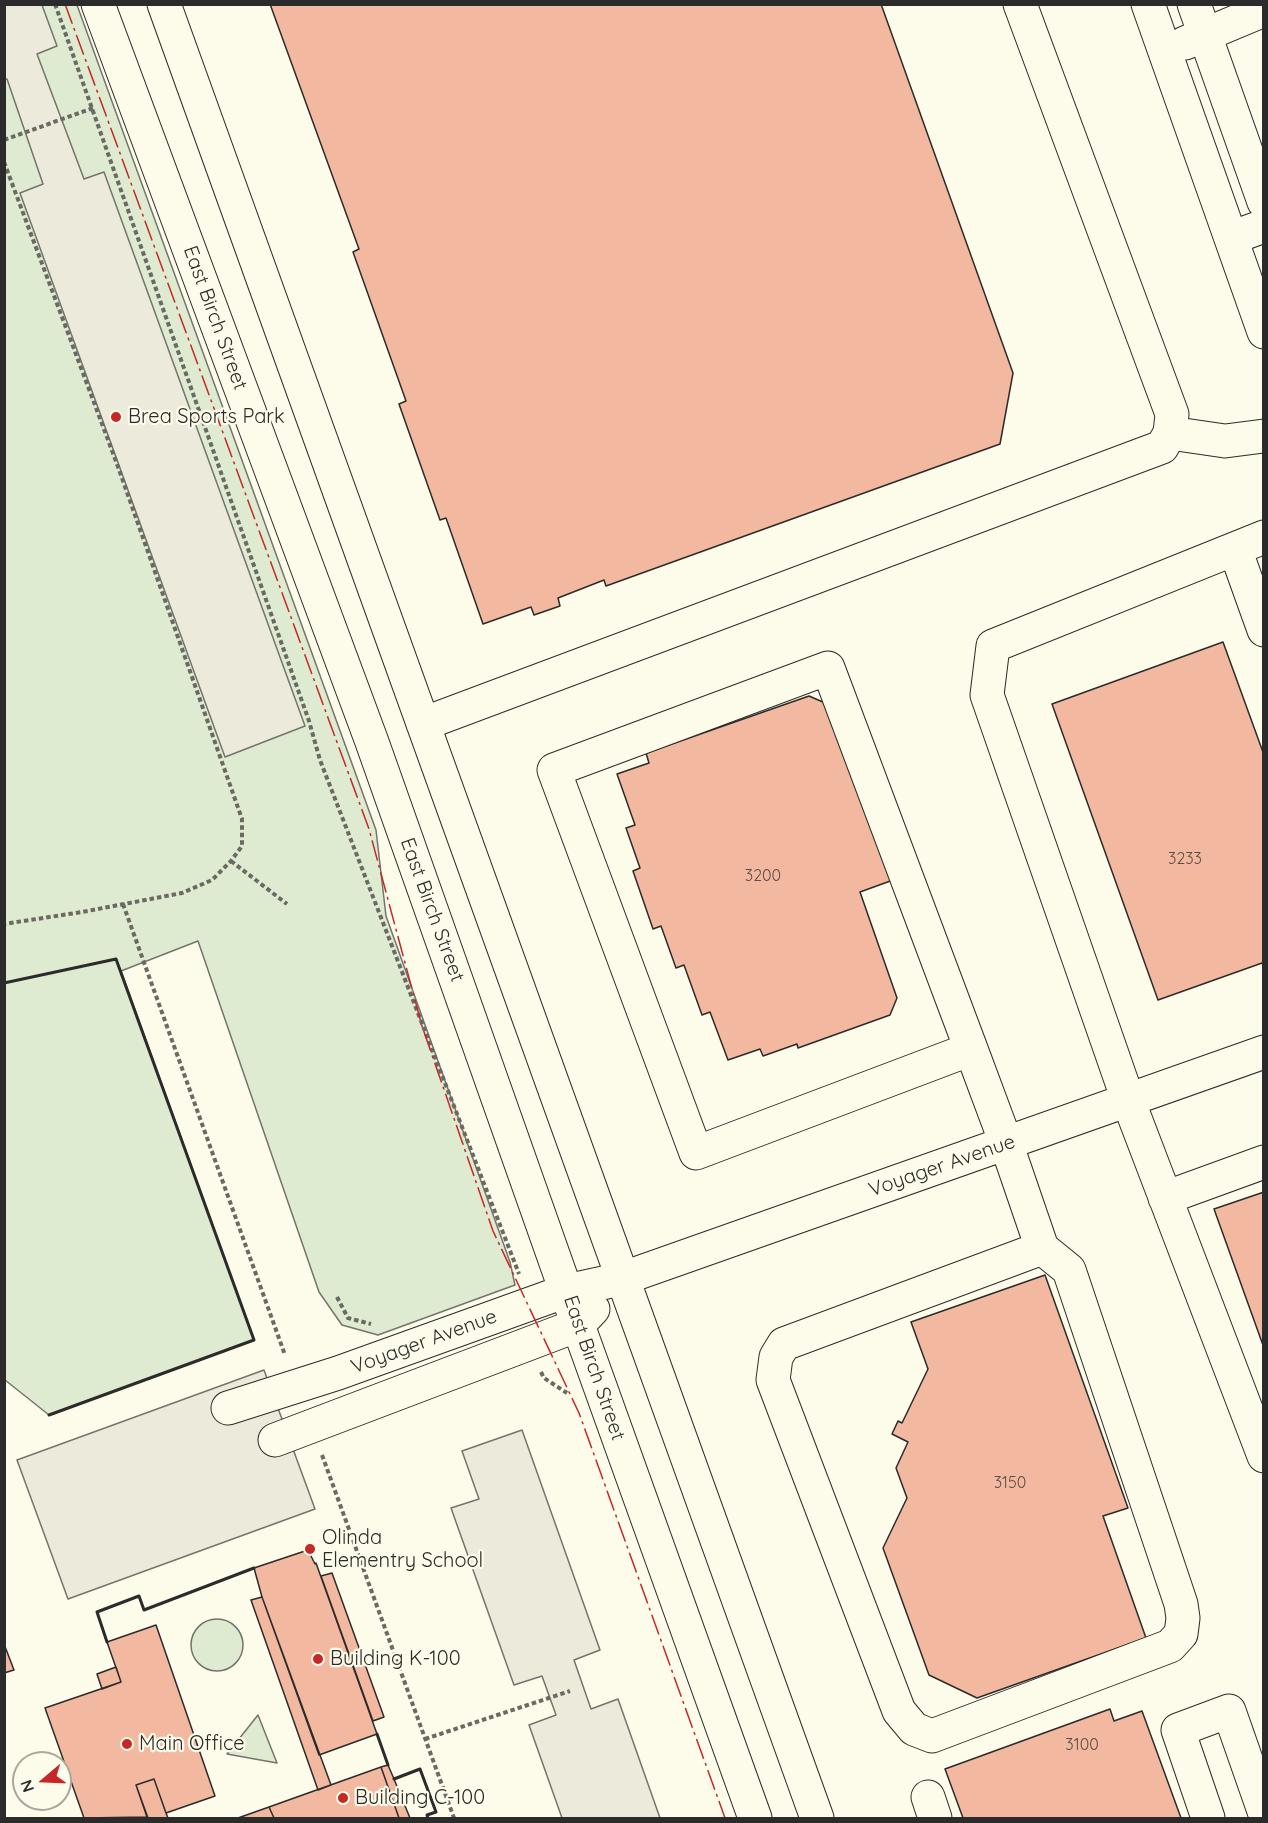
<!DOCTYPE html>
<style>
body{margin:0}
#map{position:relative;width:1268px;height:1823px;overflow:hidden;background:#fdfbea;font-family:Quicksand,sans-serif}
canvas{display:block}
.frame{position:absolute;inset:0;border:6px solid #2b2b2b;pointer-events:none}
.north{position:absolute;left:12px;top:1751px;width:60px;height:60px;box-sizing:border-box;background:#fdfbea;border:2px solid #a9a89e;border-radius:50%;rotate:251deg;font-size:16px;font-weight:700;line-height:24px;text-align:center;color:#2b2b2b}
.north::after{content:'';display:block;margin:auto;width:21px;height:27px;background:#c62828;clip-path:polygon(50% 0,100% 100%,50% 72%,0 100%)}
</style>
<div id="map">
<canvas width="1268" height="1823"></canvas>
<div class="frame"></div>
<div class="north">N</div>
</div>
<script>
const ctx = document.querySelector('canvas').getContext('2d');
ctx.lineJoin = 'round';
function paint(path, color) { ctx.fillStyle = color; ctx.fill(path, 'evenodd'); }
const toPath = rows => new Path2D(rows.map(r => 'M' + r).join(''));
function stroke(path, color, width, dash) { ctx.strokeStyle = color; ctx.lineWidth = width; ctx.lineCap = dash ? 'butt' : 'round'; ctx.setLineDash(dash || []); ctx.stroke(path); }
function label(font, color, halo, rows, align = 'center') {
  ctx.font = font + ' Quicksand,sans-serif'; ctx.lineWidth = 4.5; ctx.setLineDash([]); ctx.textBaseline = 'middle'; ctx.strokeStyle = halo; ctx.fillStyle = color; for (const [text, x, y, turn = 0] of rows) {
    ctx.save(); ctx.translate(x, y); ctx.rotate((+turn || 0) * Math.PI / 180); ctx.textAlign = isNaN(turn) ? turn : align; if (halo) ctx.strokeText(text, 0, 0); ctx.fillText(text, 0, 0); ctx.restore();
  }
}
const green = toPath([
 [5,5,77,5,376,830,386,916,510,1262,515,1285,378,1335,342,1325,319,1292,198,941,121,971,254,1340,49,1415,5,1380,5,5],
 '191 1645a26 26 0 1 1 52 0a26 26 0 1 1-52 0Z',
 [258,1715,277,1763,227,1754,258,1715]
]);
paint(green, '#deebd1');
stroke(green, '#74746e', 1.5);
const parking = toPath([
 [5,4,42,5,57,46,37,54,84,179,104,172,305,726,225,757,20,193,43,184,7,79,5,79,5,4],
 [264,1370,315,1509,68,1599,17,1460,264,1370],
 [522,1430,600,1650,574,1660,591,1709,618,1699,660,1818,562,1818,529,1725,556,1715,542,1676,514,1685,451,1508,479,1499,462,1451,522,1430]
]);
paint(parking, '#eceadb');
stroke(parking, '#74746e', 1.5);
const building = toPath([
 [270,4,881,4,1013,373,1000,444,606,586,604,580,558,598,560,606,534,615,531,607,483,624,446,518,440,520,399,404,406,401,353,252,359,249,270,4],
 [1223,642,1264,755,1264,968,1262,963,1158,1000,1052,704,1223,642],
 [809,696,832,706,893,880,860,892,897,998,890,1015,798,1048,797,1044,763,1056,760,1049,728,1060,710,1012,702,1015,684,965,676,968,661,926,653,929,633,871,640,868,626,828,635,825,617,774,649,763,646,753,809,696],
 [1264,1192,1264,1348,1214,1209,1264,1192],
 [1045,1275,1128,1508,1103,1516,1146,1638,977,1698,929,1675,883,1548,907,1498,896,1468,908,1442,892,1434,898,1421,902,1423,928,1369,911,1322,1045,1275],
 [308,1550,315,1564,316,1563,377,1734,319,1755,262,1597,254,1568,308,1550],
 [332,1573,384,1717,373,1721,321,1576,332,1573],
 [262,1597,331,1785,318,1790,251,1600,262,1597],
 [156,1625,215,1796,166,1813,154,1779,136,1785,147,1817,84,1818,45,1708,121,1682,107,1642,156,1625],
 [4,1644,14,1670,4,1673,4,1644],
 [116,1667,121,1682,102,1689,97,1674,116,1667],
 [1110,1709,1114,1721,1142,1711,1181,1818,963,1818,945,1769,1110,1709],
 [388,1765,394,1779,410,1818,399,1818,381,1767,388,1765],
 [381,1767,399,1818,274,1818,269,1807,381,1767],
 [154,1779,166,1813,168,1818,148,1818,136,1785,154,1779],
 [269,1807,274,1818,238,1818,269,1807]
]);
paint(building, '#f2b8a0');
stroke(building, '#2b2b2b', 1.5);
const minor = toPath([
 [98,4,372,742,578,1325,755,1818],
 [164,4,817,1818],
 [1148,4,1264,332],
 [1194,4,1264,202],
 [1185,43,1264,10],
 [1231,238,1264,226],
 [1170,433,1225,441,1264,436],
 [1264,537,993,646,987,695,1128,1100,1264,1456],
 [1235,549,1264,630],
 [423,724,1162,447,1170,433,1172,414,1020,4],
 [971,1049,696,1153,554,770,828,668,971,1049,1006,1143,1042,1248,784,1344,776,1357,773,1380,899,1711,914,1729,932,1736,1170,1646,1181,1634,1183,1618,1181,1604,1069,1270,1042,1248],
 [1165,1198,1264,1162],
 [228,1408,338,1373,566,1291,621,1279,1264,1052],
 [275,1440,578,1325,593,1309],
 [928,1797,935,1818],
 [1208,1818,1178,1730,1229,1711,1264,1811]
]);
stroke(minor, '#2b2b2b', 35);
stroke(toPath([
 [55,4,309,721,320,760,519,1274],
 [4,140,93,108],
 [4,162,117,464,242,819,242,846,231,861,212,880,182,893,82,912,4,924],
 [231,861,287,904],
 [123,904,285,1355],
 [337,1297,348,1318,371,1324],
 [541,1372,544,1378,567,1393],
 [322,1455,454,1818],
 [425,1739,570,1691]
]), '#6a6964', 4, [4.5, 3]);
stroke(minor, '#fdfbea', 33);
stroke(toPath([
 [4,983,116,959,254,1340,49,1415],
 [107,1642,97,1612,139,1596,144,1610,254,1568],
 [377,1734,388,1765],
 [394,1779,420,1769,436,1812,427,1815,428,1818]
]), '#2b2b2b', 3);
stroke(toPath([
 [65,4,369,829,422,1026,493,1231,579,1413,725,1818]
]), '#c62828', 1.5, [21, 4.5, 3, 4.5]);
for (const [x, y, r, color] of [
 [116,417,6,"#c62828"],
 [310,1549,6,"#c62828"],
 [318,1659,6,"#c62828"],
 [127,1744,6,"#c62828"],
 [343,1798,6,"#c62828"]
]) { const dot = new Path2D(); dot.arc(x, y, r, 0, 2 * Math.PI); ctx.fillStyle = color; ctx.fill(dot); stroke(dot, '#fdfbea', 2); }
label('16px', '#5d4e48', null, [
 ["3233",1185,859],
 ["3200",763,876],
 ["3150",1010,1483],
 ["3100",1082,1745]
]);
label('20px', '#2b2b2b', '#fdfbea', [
 ["East Birch Street",215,318,70],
 ["East Birch Street",432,910,70],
 ["Voyager Avenue",942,1166,-19],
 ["Voyager Avenue",424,1342,-20],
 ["East Birch Street",594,1368,71]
]);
label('20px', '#2b2b2b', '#fdfbea', [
 ["Brea Sports Park",128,417],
 ["Olinda",322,1538],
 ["Elementry School",322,1561],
 ["Building K-100",330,1659],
 ["Main Office",139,1744],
 ["Building C-100",355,1798]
], 'left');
</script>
